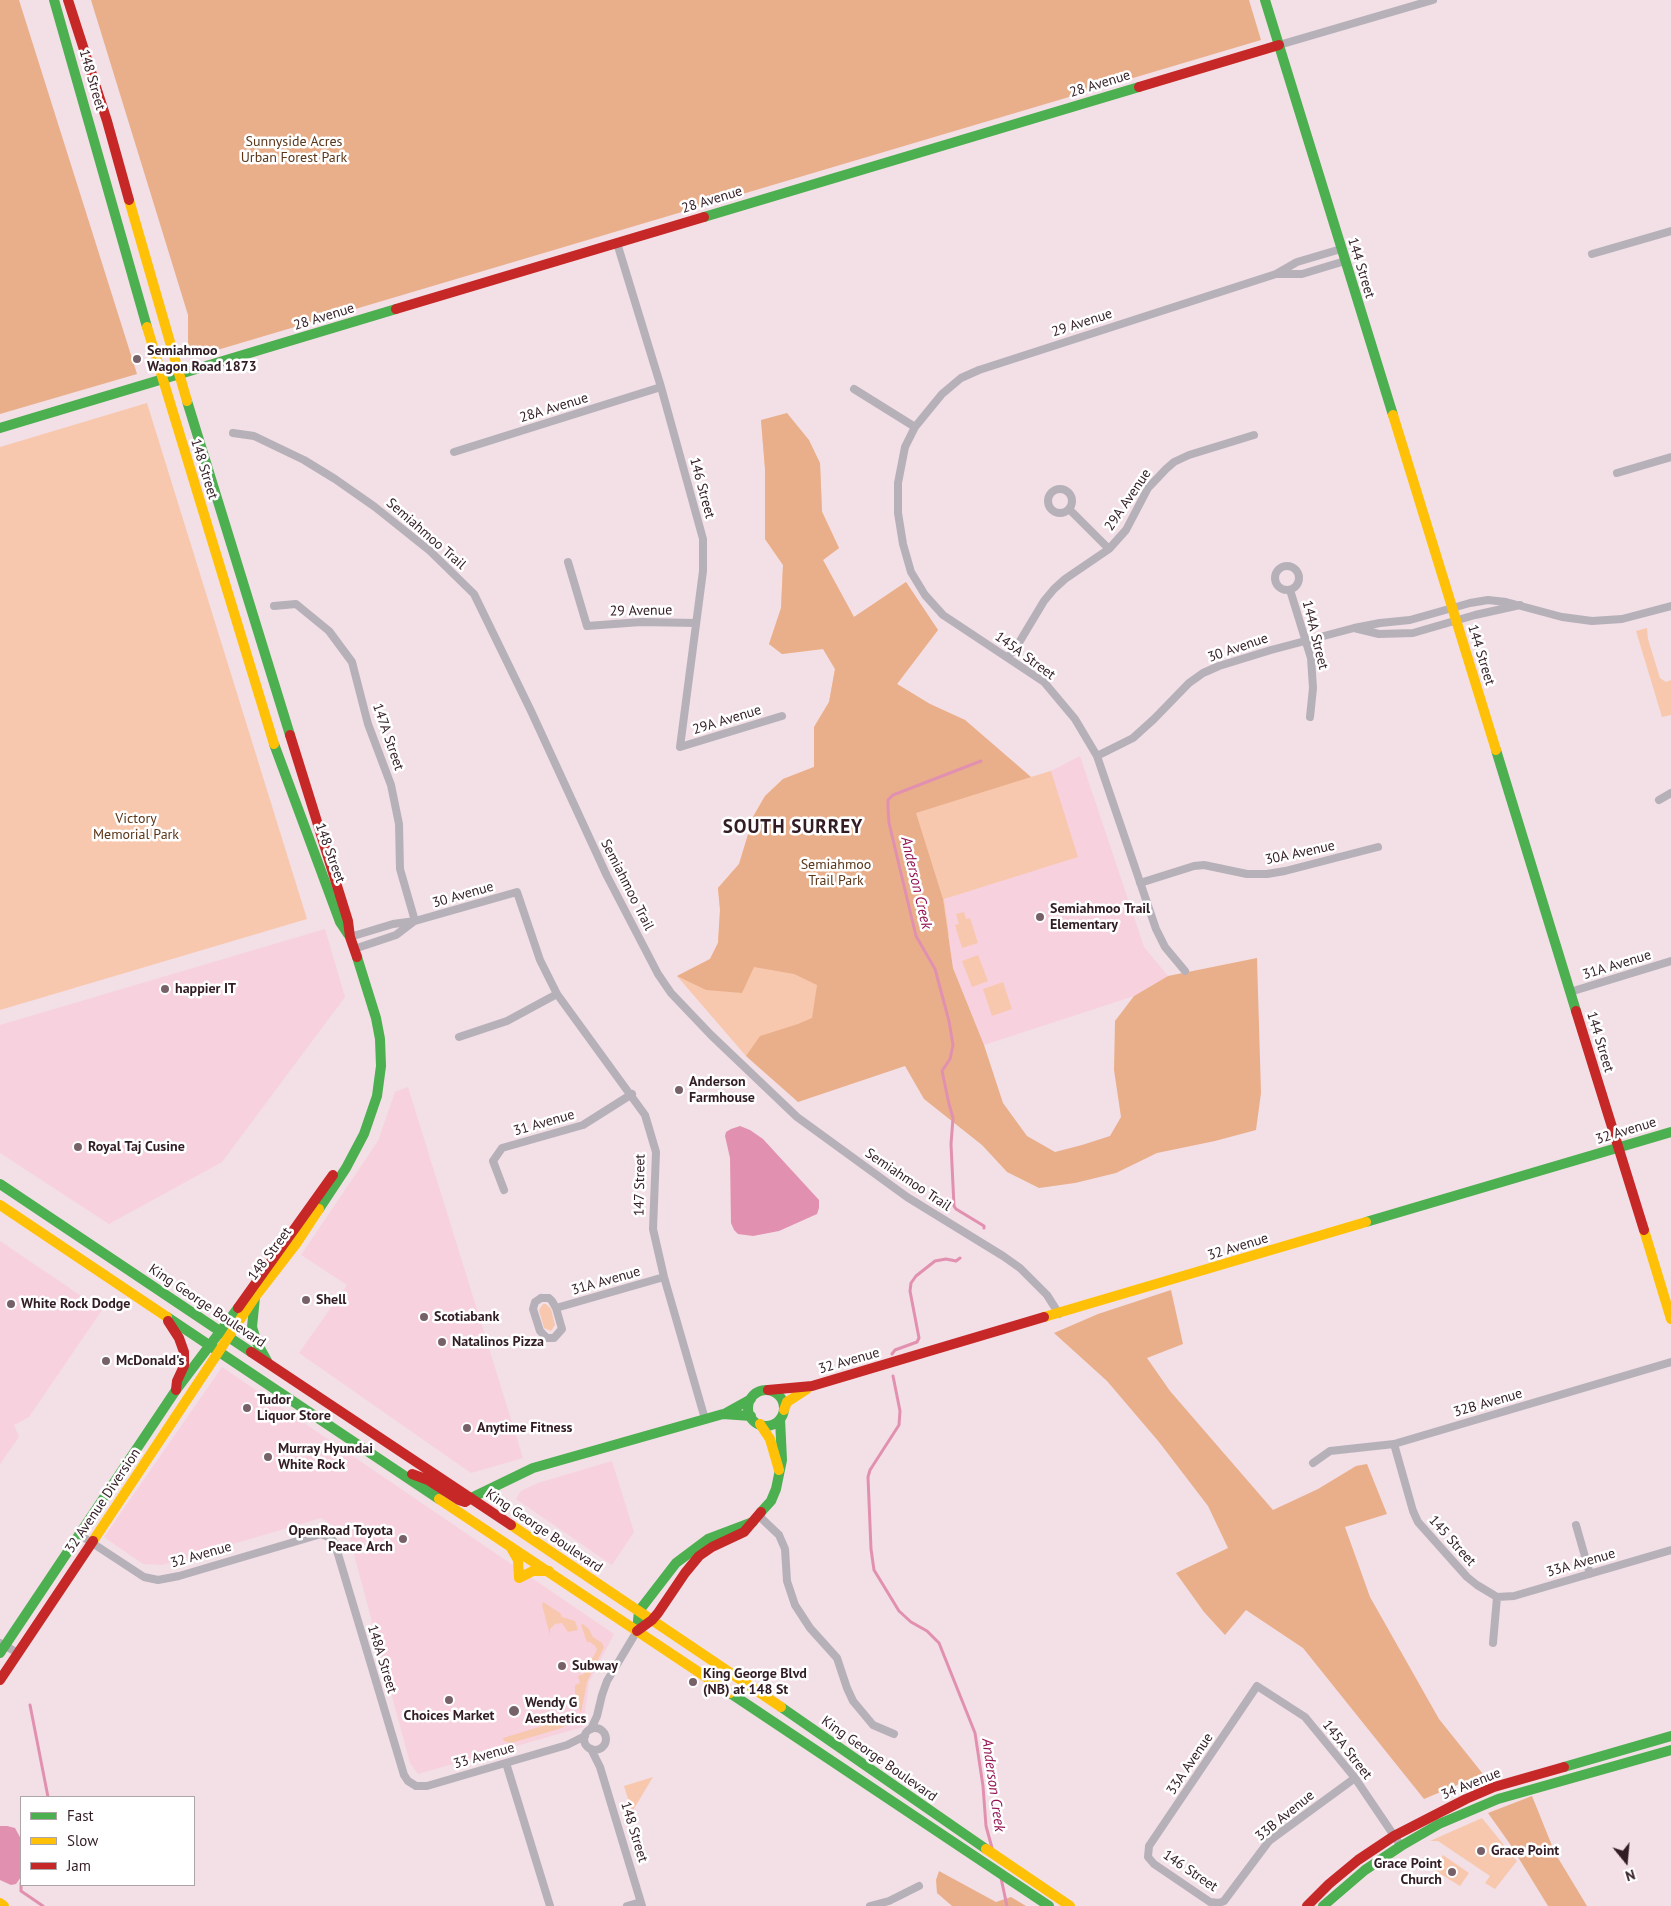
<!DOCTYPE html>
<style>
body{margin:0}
#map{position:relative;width:1671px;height:1906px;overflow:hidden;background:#f3dfe6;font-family:"PT Sans",sans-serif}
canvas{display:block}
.legend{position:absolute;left:20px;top:1796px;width:175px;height:90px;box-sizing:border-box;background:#fff;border:1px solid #ada5a8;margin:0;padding:6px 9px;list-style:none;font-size:15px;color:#321d25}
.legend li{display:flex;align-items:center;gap:10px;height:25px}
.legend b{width:25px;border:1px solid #ada5a8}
.north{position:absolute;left:1601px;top:1836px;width:50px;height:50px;-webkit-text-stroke:4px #fff;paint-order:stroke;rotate:163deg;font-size:14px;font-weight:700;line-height:20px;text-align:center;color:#321d25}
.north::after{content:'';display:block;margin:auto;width:18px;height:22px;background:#321d25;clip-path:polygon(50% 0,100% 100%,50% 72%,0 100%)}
</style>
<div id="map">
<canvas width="1671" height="1906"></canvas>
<ul class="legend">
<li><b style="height:6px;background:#4caf50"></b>Fast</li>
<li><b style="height:6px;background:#ffc107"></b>Slow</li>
<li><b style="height:6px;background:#c62828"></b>Jam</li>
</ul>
<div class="north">N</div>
</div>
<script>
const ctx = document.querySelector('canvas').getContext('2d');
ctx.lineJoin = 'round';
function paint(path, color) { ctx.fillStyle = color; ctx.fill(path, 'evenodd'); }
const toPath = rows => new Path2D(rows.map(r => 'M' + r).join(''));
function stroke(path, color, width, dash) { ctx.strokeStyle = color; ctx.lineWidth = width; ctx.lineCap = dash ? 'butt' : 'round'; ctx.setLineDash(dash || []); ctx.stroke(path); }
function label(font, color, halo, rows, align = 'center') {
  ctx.font = font + ' "PT Sans",sans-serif'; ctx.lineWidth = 5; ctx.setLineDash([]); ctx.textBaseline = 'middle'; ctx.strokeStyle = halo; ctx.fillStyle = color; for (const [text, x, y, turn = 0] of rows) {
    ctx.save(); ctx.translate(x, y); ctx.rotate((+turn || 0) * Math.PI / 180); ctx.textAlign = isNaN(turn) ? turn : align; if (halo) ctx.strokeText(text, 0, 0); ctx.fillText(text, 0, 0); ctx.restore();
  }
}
paint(toPath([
 [1080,756,1144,947,1168,976,1134,996,984,1045,953,968,943,899,916,813,1051,771],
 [325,929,345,997,222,1162,109,1224,0,1153,0,1025],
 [408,1087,523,1458,471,1473,299,1353,347,1285,301,1255,378,1141,395,1092],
 [0,1241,102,1310,29,1417,14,1425,19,1437,0,1464],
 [222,1367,614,1634,589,1682,583,1727,418,1774,410,1763,349,1536,321,1518,162,1565,143,1564,104,1537],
 [612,1461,634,1532,612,1565,516,1499,521,1491,538,1483]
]), '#f7d1de');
paint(toPath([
 [147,403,307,919,0,1010,0,447],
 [761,420,820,463,822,511,839,548,823,560,854,617,906,582,938,630,897,684,930,704,965,720,1031,777,1051,771,1078,857,944,899,949,935,771,1078,746,1056,677,976,710,959,718,943,720,910,718,888,739,864,754,815,765,796,783,779,814,767,814,727,829,702,835,669,823,649,782,654,769,644,781,608,783,565,765,539,765,469],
 [1647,628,1648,639,1660,678,1666,682,1671,680,1671,715,1662,717,1636,631],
 [964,912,966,919,970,918,978,943,962,948,955,925,959,924,956,914],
 [978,955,988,981,972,987,962,961],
 [1003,982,1012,1009,992,1016,983,989],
 [543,1304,546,1304,551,1309,555,1325,551,1331,544,1328,539,1310],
 [543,1602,560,1613,562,1617,575,1621,578,1630,568,1632,562,1623,555,1624,550,1629,550,1635,542,1605],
 [583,1624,589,1629,593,1637,602,1643,604,1647,587,1682,581,1713,575,1696,575,1685,580,1683,578,1676,584,1674,581,1665,590,1662,597,1650,595,1646,590,1642,587,1642,581,1625],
 [572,1717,570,1723,559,1729,511,1743,504,1741,503,1738],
 [653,1777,632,1812,624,1786],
 [1482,1818,1517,1861,1495,1889,1485,1883,1490,1876,1438,1841,1430,1841],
 [1443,1855,1469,1873,1460,1886,1434,1870]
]), '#f8c8ae');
paint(toPath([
 [0,0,19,0,137,374,0,414],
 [91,0,1249,0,1261,40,197,356,188,348,188,315],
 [787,413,809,440,820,463,822,512,839,548,823,560,854,617,906,582,938,630,897,684,930,704,965,720,1031,777,916,813,943,899,953,968,984,1045,1003,1103,1027,1136,1055,1152,1082,1145,1110,1136,1121,1117,1114,1070,1115,1021,1134,996,1168,976,1257,958,1261,1093,1256,1130,1215,1141,1157,1153,1116,1173,1075,1183,1039,1188,1007,1172,982,1145,924,1099,905,1066,798,1102,746,1056,760,1036,798,1024,812,1018,817,985,794,974,754,967,742,993,706,990,677,976,710,959,718,943,720,910,718,888,739,864,754,815,765,796,783,779,814,767,814,727,829,702,835,669,823,649,782,654,769,644,781,608,783,565,765,539,765,469,761,420],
 [1171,1290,1183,1344,1147,1358,1170,1391,1273,1510,1318,1489,1356,1466,1367,1464,1387,1514,1345,1527,1370,1597,1439,1719,1483,1774,1424,1799,1303,1648,1246,1610,1225,1635,1204,1612,1176,1573,1228,1548,1208,1506,1159,1442,1107,1381,1054,1333,1098,1314],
 [1532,1796,1555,1853,1587,1906,1548,1906,1510,1844,1488,1813],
 [939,1871,996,1902,1011,1897,1026,1906,952,1906,937,1893,936,1880]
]), '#e9af8b');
paint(toPath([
 [740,1126,750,1130,763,1139,819,1200,819,1208,817,1214,779,1231,753,1236,738,1234,734,1230,731,1223,730,1158,725,1136,726,1132,731,1129],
 [0,1826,7,1826,15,1828,21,1839,21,1877,16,1884,11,1885,0,1880]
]), '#e191af');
stroke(toPath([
 [981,761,893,795,888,800,888,808,889,823,916,936,935,969,949,1021,953,1045,950,1059,942,1071,949,1104,953,1118,951,1144,954,1206,956,1209,984,1226,984,1228],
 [892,1354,895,1350,917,1342,919,1338,910,1291,911,1283,916,1276,935,1261,946,1259,956,1261,960,1258],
 [893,1376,900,1411,899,1425,870,1470,868,1477,871,1549,874,1570,899,1611,911,1622,927,1631,939,1643,975,1733,983,1786,986,1826,992,1848],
 [30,1705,48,1797],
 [1001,1878,1007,1906],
 [21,1883,21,1891,43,1906]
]), '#e191af', 3);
stroke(toPath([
 [1279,45,1433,0],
 [617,243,661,387,703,539,703,571,680,747,782,716],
 [1592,254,1671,231],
 [1278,274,1302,274,1345,261],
 [854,389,915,427],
 [233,433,254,436,304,460,335,479,375,507,430,551,474,594,531,711,607,876,658,974,671,993,711,1035,797,1117,907,1197,1003,1256,1020,1268,1047,1295,1059,1314],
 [454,452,661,387],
 [1617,473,1671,457],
 '1048 501a12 12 0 1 1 24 0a12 12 0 1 1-24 0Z',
 [1069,509,1109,549],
 [568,562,587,626,641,622,696,623],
 '1275 578a12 12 0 1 1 24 0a12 12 0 1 1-24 0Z',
 [1290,590,1311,658,1313,688,1310,717],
 [1520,605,1475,615,1413,633,1379,634,1354,628,1380,623,1410,620,1470,603,1488,600,1506,602,1562,617,1592,621,1622,619,1671,606],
 [274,606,296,604,329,631,352,662,368,724,391,785,399,824,400,869,415,921],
 [1008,657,1017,646,1044,601,1054,589,1065,579,1109,549,1126,530,1148,488,1166,469,1174,462,1189,455,1254,435],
 [1097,756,1133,738,1154,719,1189,683,1203,673,1219,666,1271,650,1354,628],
 [1659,800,1671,793],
 [1140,883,1194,866,1204,865,1247,874,1267,874,1285,871,1378,847],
 [350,937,393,924,415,921,517,892,540,960,557,994,645,1115,656,1152,653,1229,664,1277,705,1419],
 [354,949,396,935,413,922],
 [1185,971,1165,947,1156,929,1097,756,1075,719,1044,682,943,615,925,595,911,572,903,544,898,513,898,483,905,447,915,427,942,394,961,378,979,370,1276,274,1297,262,1341,249],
 [1570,992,1671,961],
 [459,1037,507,1021,557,994],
 [504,1190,493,1161,502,1148,583,1125,632,1094],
 [541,1298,549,1298,552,1301,556,1308,562,1329,554,1338,547,1338,540,1331,533,1309,535,1302,541,1298],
 [556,1308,664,1277],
 [1394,1444,1413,1511,1418,1522,1467,1577,1477,1585,1497,1597,1514,1596,1671,1550],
 [1313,1463,1330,1451,1394,1444,1671,1362],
 [759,1516,779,1535,785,1549,787,1581,795,1605,810,1628,837,1658,847,1688,853,1701,873,1725,894,1734],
 [1576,1525,1590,1574],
 [80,1535,144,1577,158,1580,179,1576,321,1534,331,1538,335,1544,404,1775,408,1781,416,1786,427,1786,567,1745,585,1736],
 [0,1643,18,1653],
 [1493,1643,1497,1597],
 '584 1739a11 11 0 1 1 22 0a11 11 0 1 1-22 0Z',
 [591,1729,597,1716,602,1695,607,1681,637,1631],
 [591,1749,600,1767,642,1906],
 [506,1763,550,1906],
 [1355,1778,1269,1841,1224,1901,1219,1903,1210,1902,1154,1864,1148,1857,1149,1846,1257,1686,1305,1717,1355,1778,1401,1846],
 [627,1906,641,1902],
 [870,1906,889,1901,919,1886]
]), '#b6b1b9', 8);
stroke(toPath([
 [54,0,147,327],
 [1265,0,1393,415],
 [704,217,1139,87],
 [187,401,290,735],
 [0,428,396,309],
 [274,744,340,922,348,934],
 [1496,750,1576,1011],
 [0,1184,251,1352],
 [319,1209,346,1168,364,1134,377,1096,381,1066,380,1039,376,1018,357,957],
 [1366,1222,1671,1132],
 [255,1297,252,1327,257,1343,267,1361],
 [167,1317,439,1499],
 '748 1408a18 18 0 1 1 36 0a18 18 0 1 1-36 0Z',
 [724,1414,751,1399],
 [471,1498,533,1468,723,1414,751,1416],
 [761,1512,771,1501,776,1489,782,1460,780,1419],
 [637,1631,639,1611,676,1563,708,1539,753,1522],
 [0,1653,176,1390,238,1308],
 [730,1693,1049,1906],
 [781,1707,986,1849],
 [1564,1767,1671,1736],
 [1323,1906,1365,1870,1401,1846,1439,1824,1498,1799,1671,1750]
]), '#4caf50', 10);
stroke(toPath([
 [129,200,187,401],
 [147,327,274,744],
 [1393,415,1496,750],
 [0,1205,167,1317],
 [1644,1230,1671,1319],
 [1044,1317,1366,1222],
 [784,1410,787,1402,807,1389],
 [760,1424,770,1439,779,1470],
 [439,1499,730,1693],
 [511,1525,781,1707],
 [93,1541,255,1297,296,1244,319,1209],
 [510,1546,518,1560,519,1578,533,1571,549,1571],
 [986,1849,1070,1906],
 [0,1903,4,1906]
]), '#ffc107', 10);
stroke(toPath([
 [68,0,107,121,129,200],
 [1139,87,1279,45],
 [396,309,704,217],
 [290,735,348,921,350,937,357,957],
 [1576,1011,1644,1230],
 [238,1308,333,1175],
 [168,1321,179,1338,184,1352,184,1366,177,1381,176,1390],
 [251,1352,511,1525],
 [768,1390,812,1386,1044,1317],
 [412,1474,428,1480,459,1500,465,1502,471,1498],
 [637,1631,652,1620,658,1613,685,1573,699,1556,712,1547,744,1532,761,1512],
 [0,1680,93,1541],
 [1307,1906,1329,1884,1358,1860,1394,1836,1466,1799,1494,1787,1564,1767]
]), '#c62828', 10);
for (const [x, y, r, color] of [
 [137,359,5,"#766169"],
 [1040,917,5,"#766169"],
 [165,989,5,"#766169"],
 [679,1090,5,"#766169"],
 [78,1147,5,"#766169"],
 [306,1300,5,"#766169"],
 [11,1304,5,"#766169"],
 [424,1317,5,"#766169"],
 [442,1342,5,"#766169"],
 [106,1361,5,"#766169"],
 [247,1408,5,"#766169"],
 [467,1428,5,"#766169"],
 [268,1457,5,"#766169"],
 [403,1539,5,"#766169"],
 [562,1666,5,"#766169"],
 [693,1682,5,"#766169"],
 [449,1700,5,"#766169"],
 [514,1711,6,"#766169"],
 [1481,1851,5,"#766169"],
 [1452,1872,5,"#766169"]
]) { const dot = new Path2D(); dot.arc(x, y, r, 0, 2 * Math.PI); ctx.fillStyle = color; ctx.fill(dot); stroke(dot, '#fff', 2); }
label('14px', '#321d25', '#fff', [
 ["148 Street",92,80,74],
 ["28 Avenue",1100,84,-17],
 ["28 Avenue",712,200,-17],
 ["144 Street",1361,268,73],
 ["28 Avenue",324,317,-17],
 ["29 Avenue",1082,323,-18],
 ["28A Avenue",554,408,-17],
 ["148 Street",204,469,73],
 ["146 Street",702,488,75],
 ["29A Avenue",1128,500,-56],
 ["Semiahmoo Trail",426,534,41],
 ["29 Avenue",641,611,-1],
 ["144A Street",1315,635,76],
 ["30 Avenue",1238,648,-19],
 ["144 Street",1481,655,73],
 ["145A Street",1025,656,36],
 ["29A Avenue",727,720,-17],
 ["147A Street",388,737,71],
 ["148 Street",330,853,70],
 ["30A Avenue",1300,853,-12],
 ["Semiahmoo Trail",627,885,63],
 ["30 Avenue",463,895,-16],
 ["31A Avenue",1617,965,-17],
 ["144 Street",1600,1042,73],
 ["31 Avenue",544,1123,-16],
 ["32 Avenue",1626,1131,-17],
 ["Semiahmoo Trail",908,1180,34],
 ["147 Street",640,1185,-89],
 ["32 Avenue",1238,1247,-17],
 ["148 Street",270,1254,-53],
 ["31A Avenue",606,1281,-16],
 ["King George Boulevard",207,1306,34],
 ["32 Avenue",849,1361,-16],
 ["32B Avenue",1488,1403,-16],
 ["32 Avenue Diversion",103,1501,-56],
 ["King George Boulevard",544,1531,34],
 ["145 Street",1452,1541,48],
 ["32 Avenue",201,1555,-16],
 ["33A Avenue",1581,1563,-16],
 ["148A Street",382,1659,73],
 ["145A Street",1347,1750,52],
 ["33 Avenue",484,1756,-16],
 ["King George Boulevard",879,1759,35],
 ["33A Avenue",1190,1764,-56],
 ["34 Avenue",1471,1784,-22],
 ["33B Avenue",1285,1816,-39],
 ["148 Street",634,1832,73],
 ["146 Street",1190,1871,34]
]);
label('14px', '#5b3619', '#fff', [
 ["Sunnyside Acres",294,142],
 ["Urban Forest Park",294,158],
 ["Victory",136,819],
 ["Memorial Park",136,835],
 ["Semiahmoo",836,865],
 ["Trail Park",836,881]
]);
label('bold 14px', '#321d25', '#fff', [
 ["Semiahmoo",147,351],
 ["Wagon Road 1873",147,367],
 ["Semiahmoo Trail",1050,909],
 ["Elementary",1050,925],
 ["happier IT",175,989],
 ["Anderson",689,1082],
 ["Farmhouse",689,1098],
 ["Royal Taj Cusine",88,1147],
 ["Shell",316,1300],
 ["White Rock Dodge",21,1304],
 ["Scotiabank",434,1317],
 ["Natalinos Pizza",452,1342],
 ["McDonald's",116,1361],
 ["Tudor",257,1400],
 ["Liquor Store",257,1416],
 ["Anytime Fitness",477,1428],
 ["Murray Hyundai",278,1449],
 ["White Rock",278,1465],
 ["OpenRoad Toyota",393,1531,"right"],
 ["Peace Arch",393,1547,"right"],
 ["Subway",572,1666],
 ["King George Blvd",703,1674],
 ["(NB) at 148 St",703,1690],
 ["Wendy G",525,1703],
 ["Aesthetics",525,1719],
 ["Choices Market",449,1716,"center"],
 ["Grace Point",1491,1851],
 ["Grace Point",1442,1864,"right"],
 ["Church",1442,1880,"right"]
], 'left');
label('italic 15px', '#931353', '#fff', [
 ["Anderson Creek",916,883,77],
 ["Anderson Creek",993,1785,82]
]);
ctx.letterSpacing = '1px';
label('bold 19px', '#321d25', '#fff', [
 ["SOUTH SURREY",793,828]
]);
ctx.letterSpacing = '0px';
</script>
